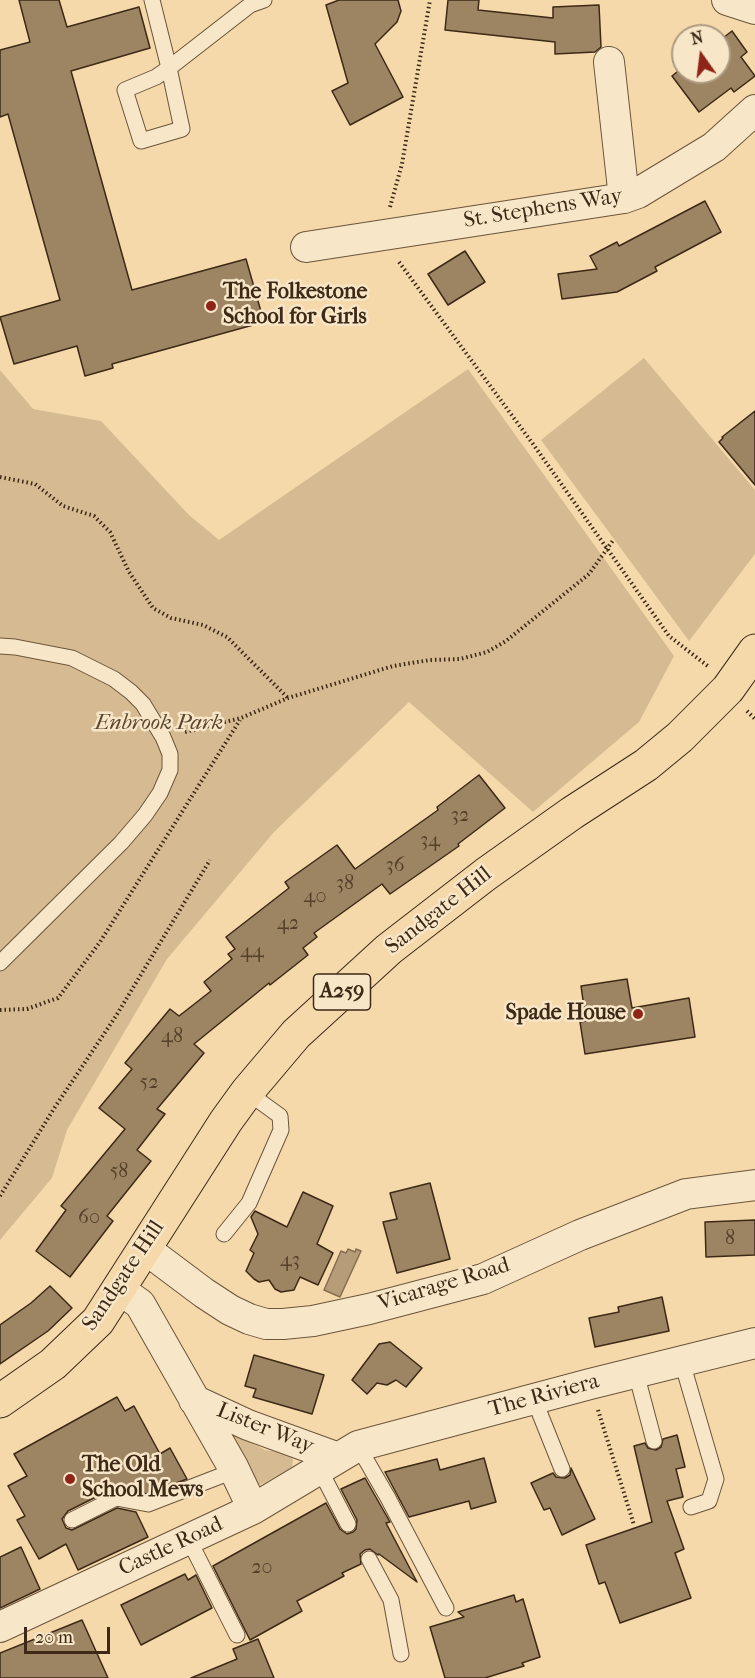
<!DOCTYPE html>
<style>
body{margin:0}
#map{position:relative;width:755px;height:1678px;overflow:hidden;background:#f5d9ab;font-family:"IM FELL French Canon",serif}
canvas{display:block}
.north{position:absolute;left:671px;top:24px;width:60px;height:60px;box-sizing:border-box;background:#f8e6c8;border:2px solid #ad9a81;border-radius:50%;rotate:346deg;font-size:16px;font-weight:700;line-height:24px;text-align:center;color:#3d2916}
.north::after{content:'';display:block;margin:auto;width:21px;height:27px;background:#8f2418;clip-path:polygon(50% 0,100% 100%,50% 72%,0 100%)}
.scale{position:absolute;left:24px;top:1627px;width:86px;height:27px;box-sizing:border-box;border:3px solid #3d2916;border-top:0;padding-left:8px;font-size:18px;line-height:21px;white-space:nowrap;color:#3d2916;-webkit-text-stroke:4px #f8e6c8;paint-order:stroke}
</style>
<div id="map">
<canvas width="755" height="1678"></canvas>
<div class="north">N</div>
<div class="scale">20 m</div>
</div>
<script>
const ctx = document.querySelector('canvas').getContext('2d');
ctx.lineJoin = 'round';
function paint(path, color) { ctx.fillStyle = color; ctx.fill(path, 'evenodd'); }
const toPath = rows => new Path2D(rows.map(r => 'M' + r).join(''));
function stroke(path, color, width, dash) { ctx.strokeStyle = color; ctx.lineWidth = width; ctx.lineCap = dash ? 'butt' : 'round'; ctx.setLineDash(dash || []); ctx.stroke(path); }
function label(font, color, halo, rows, align = 'center') {
  ctx.font = font + ' "IM FELL French Canon",serif'; ctx.lineWidth = 5; ctx.setLineDash([]); ctx.textBaseline = 'middle'; ctx.strokeStyle = halo; ctx.fillStyle = color; for (const [text, x, y, turn = 0] of rows) {
    ctx.save(); ctx.translate(x, y); ctx.rotate((+turn || 0) * Math.PI / 180); ctx.textAlign = isNaN(turn) ? turn : align; if (halo) ctx.strokeText(text, 0, 0); ctx.fillText(text, 0, 0); ctx.restore();
  }
}
paint(toPath([
 [644,358,755,490,755,554,689,641,541,440],
 [468,369,674,656,639,722,533,812,409,702,274,832,167,959,67,1130,52,1178,0,1240,0,370,33,409,101,421,189,515,219,540],
 [234,1434,265,1450,290,1454,293,1460,292,1467,264,1483,259,1485,255,1483,231,1435]
]), '#d6bb92');
const water = toPath([
 [348,1249,355,1252,356,1249,361,1251,340,1297,324,1290,341,1251,346,1253,348,1249]
]);
paint(water, '#b69d78');
stroke(water, '#866f51', 1.5);
const building = toPath([
 [19,0,59,0,67,27,139,7,150,48,71,71,132,290,246,259,264,322,112,364,113,368,85,376,77,346,14,364,0,317,60,300,8,114,0,117,0,50,30,42,19,0],
 [339,0,398,0,401,11,397,22,375,44,403,97,350,125,332,91,348,83,326,5,339,0],
 [448,0,479,0,478,10,553,18,553,7,599,5,601,47,595,52,555,54,555,42,445,30,448,0],
 [732,31,747,52,741,57,755,76,734,92,731,88,699,112,672,76,683,67,683,72,719,72,719,41,732,31],
 [705,201,721,232,655,267,657,271,617,292,562,299,558,274,597,269,590,256,617,242,619,246,705,201],
 [465,251,485,282,448,305,428,274,465,251],
 [755,411,755,485,719,442,723,438,722,437,755,411],
 [479,775,505,808,458,844,459,846,390,894,382,884,314,933,317,937,303,948,308,955,270,985,269,983,194,1044,204,1053,157,1109,165,1114,137,1150,151,1161,107,1216,113,1221,70,1277,36,1251,66,1210,61,1206,125,1129,99,1108,132,1069,125,1063,170,1009,179,1016,211,991,204,982,232,959,228,954,235,949,226,937,289,888,285,882,337,845,355,869,438,810,437,807,479,775],
 [627,979,632,1008,689,998,695,1037,585,1054,580,1022,586,1021,581,986,627,979],
 [430,1183,450,1259,397,1273,383,1222,397,1219,390,1193,430,1183],
 [303,1192,333,1206,317,1244,333,1253,318,1285,300,1277,294,1290,281,1292,275,1289,269,1280,259,1282,254,1279,246,1271,254,1253,250,1250,258,1234,251,1217,255,1211,287,1227,303,1192],
 [755,1220,755,1255,706,1257,705,1222,755,1220],
 [50,1286,72,1308,48,1331,0,1364,0,1325,31,1303,50,1286],
 [662,1297,669,1331,595,1347,589,1318,619,1312,618,1307,662,1297],
 [390,1342,422,1368,406,1387,396,1380,387,1385,377,1383,367,1394,352,1380,379,1344,390,1342],
 [254,1355,324,1375,312,1414,253,1397,256,1389,245,1386,254,1355],
 [117,1397,125,1411,134,1406,160,1454,170,1448,187,1479,147,1494,118,1488,112,1489,68,1511,62,1519,66,1528,72,1530,117,1508,136,1512,148,1537,78,1570,66,1544,39,1559,17,1520,25,1516,8,1486,27,1476,14,1454,117,1397],
 [677,1435,685,1467,676,1469,683,1497,667,1501,684,1549,675,1553,691,1598,620,1623,605,1582,599,1584,586,1545,652,1522,634,1446,645,1443,648,1448,656,1450,661,1447,663,1439,677,1435],
 [484,1458,496,1502,471,1509,469,1501,409,1517,385,1472,437,1459,440,1470,484,1458],
 [571,1468,595,1519,562,1535,550,1508,544,1510,531,1483,553,1473,556,1477,565,1478,570,1475,571,1468],
 [365,1478,390,1522,386,1523,417,1582,379,1554,378,1555,370,1549,365,1550,360,1554,361,1564,342,1573,344,1576,297,1601,302,1611,250,1640,213,1566,326,1503,340,1529,347,1534,353,1532,356,1529,357,1520,341,1489,365,1478],
 [21,1547,40,1589,0,1608,0,1557,21,1547],
 [185,1574,188,1580,196,1575,212,1608,141,1645,121,1605,185,1574],
 [514,1595,516,1602,523,1599,540,1657,522,1663,524,1666,485,1678,445,1678,430,1627,464,1617,458,1612,514,1595],
 [82,1620,108,1678,0,1678,0,1653,82,1620],
 [258,1639,274,1678,191,1678,237,1659,233,1649,258,1639]
]);
paint(building, '#9d8563');
stroke(building, '#3d2916', 1.5);
const lane = toPath([
 [152,0,169,68,250,5,264,0],
 [169,68,182,129,141,141,125,90,156,77,169,68],
 [0,646,15,647,72,658,114,679,131,692,143,704,163,737,170,754,170,770,160,793,145,815,121,843,0,963],
 [224,1234,249,1203,281,1130,280,1116,247,1092],
 [682,1362,716,1479,709,1501,691,1507],
 [636,1373,654,1441],
 [534,1399,562,1469],
 [358,1446,388,1498,446,1608],
 [320,1470,348,1524],
 [72,1520,116,1498,148,1504,223,1475,233,1467],
 [188,1538,237,1635],
 [369,1559,391,1600,401,1654]
]);
const street = toPath([
 [727,0,755,9],
 [609,62,624,198],
 [306,247,624,198,638,193,714,147,755,110],
 [144,1248,204,1293,230,1310,249,1319,266,1324,283,1324,313,1321,369,1309,483,1279,580,1235,686,1194,755,1185],
 [119,1289,140,1304,233,1467,253,1509],
 [194,1400,248,1425,336,1457],
 [0,1627,253,1509,358,1446,590,1384,755,1343]
]);
const highway = toPath([
 [0,1401,53,1364,98,1321,226,1121,247,1092,296,1034,389,949,486,874,572,813,646,765,680,737,728,689,755,651]
]);
stroke(lane, '#6b553b', 17);
stroke(street, '#6b553b', 32);
stroke(highway, '#3d2916', 35);
stroke(toPath([
 [390,207,402,164,430,0],
 [399,262,533,444,669,636,709,667],
 [0,477,35,484,63,506,94,516,110,532,129,572,153,608,171,618,203,625,227,637,288,698],
 [747,711,755,719],
 [185,732,241,718,288,698,393,666,430,660,460,659,487,652,506,641,589,574,614,539],
 [0,1010,27,1009,58,998,100,942,240,720],
 [0,1196,55,1107,116,1016,210,860],
 [598,1410,634,1525]
]), '#3d2916', 4, [1.5, 3]);
stroke(lane, '#f8e6c8', 15);
stroke(street, '#f8e6c8', 30);
stroke(highway, '#f5d9ab', 33);
for (const [x, y, r, color] of [
 [211,306,6,"#8f2418"],
 [638,1014,6,"#8f2418"],
 [70,1479,6,"#8f2418"]
]) { const dot = new Path2D(); dot.arc(x, y, r, 0, 2 * Math.PI); ctx.fillStyle = color; ctx.fill(dot); stroke(dot, '#f8e6c8', 2); }
label('20px', '#554029', null, [
 ["32",460,816],
 ["34",430,841],
 ["36",395,866],
 ["38",345,884],
 ["40",315,897],
 ["42",288,924],
 ["44",252,952],
 ["48",172,1037],
 ["52",149,1083],
 ["58",119,1172],
 ["60",89,1218],
 ["8",730,1239],
 ["43",290,1261],
 ["20",262,1568]
]);
for (const [x, y, w] of [
 [342,992,57]
]) { const box = new Path2D(); box.roundRect(x - w / 2, y - 18, w, 36, 4.5); ctx.fillStyle = '#f8e6c8'; ctx.fill(box); stroke(box, '#3d2916', 1.5); }
label('bold 21px', '#3d2916', null, [
 ["A259",342,992]
]);
label('22px', '#3d2916', '#f8e6c8', [
 ["St. Stephens Way",543,209,-9],
 ["Sandgate Hill",439,911,-38],
 ["Sandgate Hill",124,1276,-56],
 ["Vicarage Road",444,1285,-17],
 ["The Riviera",544,1396,-15],
 ["Lister Way",265,1429,22],
 ["Castle Road",171,1547,-25]
]);
label('bold 22px', '#3d2916', '#f8e6c8', [
 ["The Folkestone",223,293],
 ["School for Girls",223,318],
 ["Spade House",626,1014,"right"],
 ["The Old",82,1466],
 ["School Mews",82,1491]
], 'left');
label('italic 22px', '#5c462f', '#f8e6c8', [
 ["Enbrook Park",159,724]
]);
</script>
